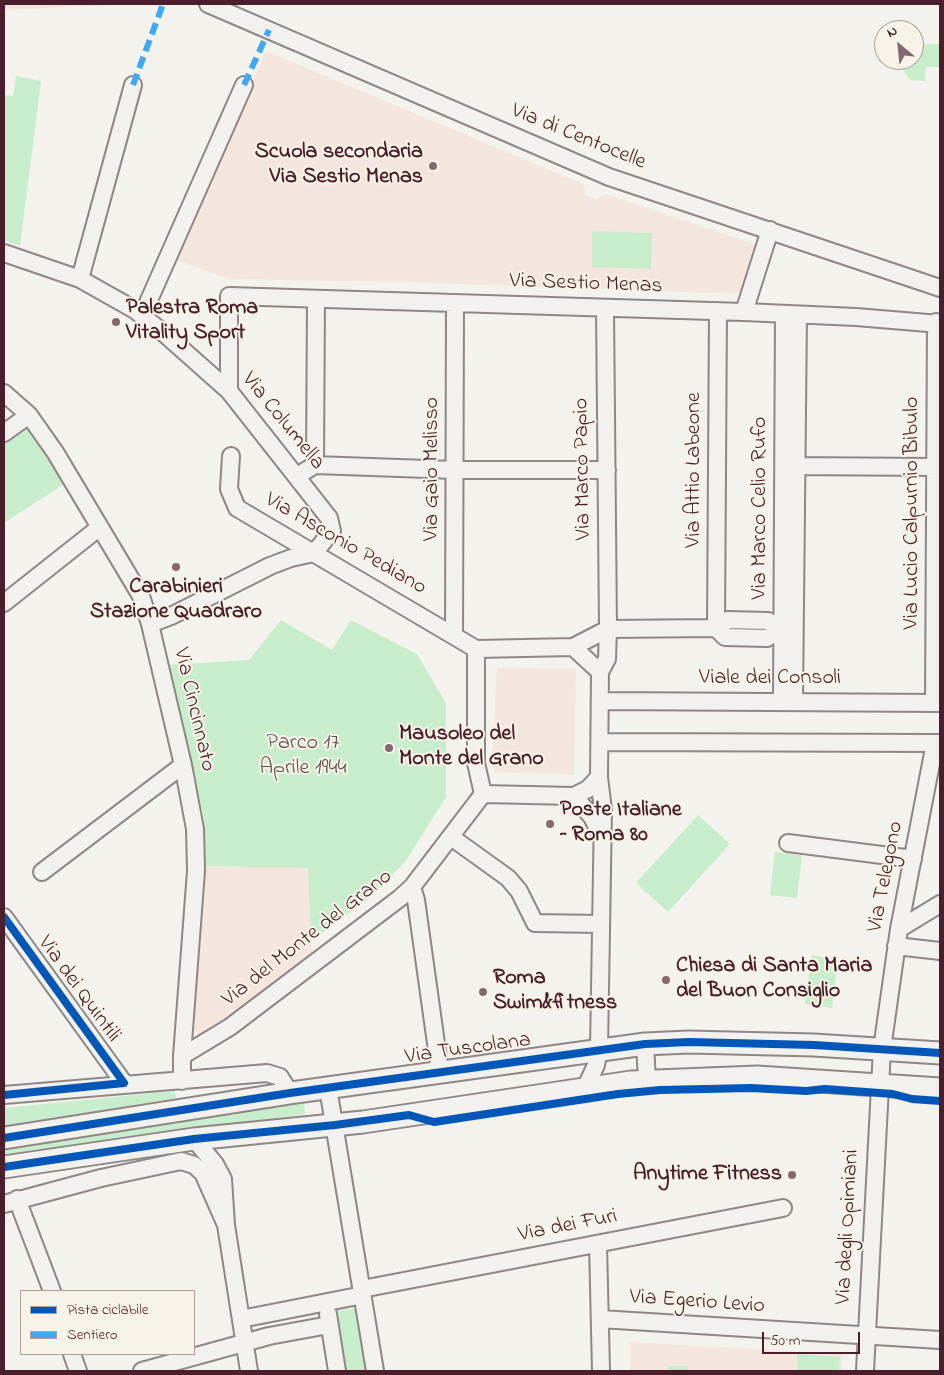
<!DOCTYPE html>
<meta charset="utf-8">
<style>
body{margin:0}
#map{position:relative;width:944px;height:1375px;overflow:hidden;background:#f4f2ec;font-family:"Indie Flower",sans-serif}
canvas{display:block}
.frame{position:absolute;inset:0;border:5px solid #4a1f2b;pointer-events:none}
.legend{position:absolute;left:20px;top:1290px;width:175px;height:65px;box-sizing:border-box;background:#f7f3e8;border:1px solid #b29e9c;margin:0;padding:6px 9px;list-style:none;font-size:15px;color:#4a1f2b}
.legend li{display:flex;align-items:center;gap:10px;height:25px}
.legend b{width:25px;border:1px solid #b29e9c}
.north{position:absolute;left:874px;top:20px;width:50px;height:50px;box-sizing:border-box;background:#f7f3e8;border:1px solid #b29e9c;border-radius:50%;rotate:332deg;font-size:14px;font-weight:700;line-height:20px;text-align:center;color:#4a1f2b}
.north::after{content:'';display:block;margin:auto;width:18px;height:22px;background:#86696f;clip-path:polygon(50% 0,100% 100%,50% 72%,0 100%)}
.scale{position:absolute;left:762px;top:1332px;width:98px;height:22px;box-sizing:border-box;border:2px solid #4a1f2b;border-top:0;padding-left:6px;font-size:15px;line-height:18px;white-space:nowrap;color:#4a1f2b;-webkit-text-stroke:4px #f7f3e8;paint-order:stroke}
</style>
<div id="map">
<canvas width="944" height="1375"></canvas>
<div class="frame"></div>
<ul class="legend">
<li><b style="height:6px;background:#0057b8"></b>Pista ciclabile</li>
<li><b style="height:6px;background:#3fa9f5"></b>Sentiero</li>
</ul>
<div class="north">N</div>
<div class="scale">50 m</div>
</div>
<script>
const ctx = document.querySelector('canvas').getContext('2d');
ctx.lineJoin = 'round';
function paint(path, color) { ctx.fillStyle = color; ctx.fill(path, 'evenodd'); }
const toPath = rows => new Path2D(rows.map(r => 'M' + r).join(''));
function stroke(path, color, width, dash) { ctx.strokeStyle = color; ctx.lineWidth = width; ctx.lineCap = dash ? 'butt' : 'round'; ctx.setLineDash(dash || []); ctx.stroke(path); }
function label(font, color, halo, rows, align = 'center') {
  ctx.font = font + ' "Indie Flower",sans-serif'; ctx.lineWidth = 4; ctx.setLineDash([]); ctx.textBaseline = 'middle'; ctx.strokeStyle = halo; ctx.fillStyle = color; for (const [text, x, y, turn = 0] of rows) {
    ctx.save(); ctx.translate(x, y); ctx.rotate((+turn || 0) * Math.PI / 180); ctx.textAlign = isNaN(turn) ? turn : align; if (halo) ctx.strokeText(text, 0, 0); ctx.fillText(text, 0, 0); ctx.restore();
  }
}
paint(toPath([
 [4,4,134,4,4,10],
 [266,51,583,184,586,195,596,199,606,194,757,245,742,294,403,282,229,279,174,259],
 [497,668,576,669,574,775,495,772,492,762],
 [204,866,308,868,312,952,271,986,203,1036,194,1031],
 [630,1342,842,1354,842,1371,631,1371]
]), '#f4e6df');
paint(toPath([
 [914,44,940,44,940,67,926,67,925,81,910,80,903,70,902,60,914,60],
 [16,76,41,81,20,246,4,240,4,95,13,96],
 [592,231,652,233,651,269,592,267],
 [26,427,64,484,4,523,4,443],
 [281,620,332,650,351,620,417,654,446,703,446,797,405,862,367,900,311,941,308,868,204,866,204,818,168,665,249,660],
 [698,815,730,844,668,912,636,883],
 [775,852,802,855,797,898,770,895],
 [811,955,838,959,832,1008,805,1004],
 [175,1091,176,1098,4,1126,4,1108],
 [304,1102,305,1114,4,1160,4,1146,255,1106],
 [359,1308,367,1371,346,1371,335,1311],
 [797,1354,840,1357,839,1371,798,1371],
 [668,1366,688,1366,688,1371,668,1371]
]), '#c7edcd');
const minor = toPath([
 [208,4,609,177,940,288],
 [4,253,80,279,135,310,166,335,229,391,329,518,332,531,314,553,291,558,270,566,171,616,150,624],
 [80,279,133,85],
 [605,308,608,629,716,628,725,637,767,638,783,628],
 [744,312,770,230],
 [142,316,244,85],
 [229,391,229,296,744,312,856,317,940,324],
 [4,393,29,415,55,452,141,596,150,624,183,765,195,829,196,871,182,1056,182,1081],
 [4,433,29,415],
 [231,456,229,489,237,508,476,649],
 [315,465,316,299],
 [786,466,940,467],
 [297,476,315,465,455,470,607,470],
 [4,603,100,527],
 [716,628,718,311],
 [716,628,728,620,768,621,783,628,792,628],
 [454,636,455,303],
 [573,647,608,629,607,659,600,672],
 [476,649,573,647,600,672,599,777,603,810,599,1049,596,1065,585,1089],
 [476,649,476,763,483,794],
 [600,701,940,703],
 [782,701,784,314],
 [794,701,798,315],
 [934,703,936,322],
 [600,742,940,743],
 [483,794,574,796,588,789,599,777],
 [574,796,592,817,601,835],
 [451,837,508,878,519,891,535,923,601,924],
 [788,843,913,859],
 [42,872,183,765],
 [412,887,416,900,440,1072],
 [4,917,124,1083],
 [899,929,940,904],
 [896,946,940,951],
 [645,1044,647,1080],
 [182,1056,230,1027,400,898,412,887,483,794],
 [328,1088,375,1371],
 [4,1095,267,1073,280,1077,290,1093],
 [194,1139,215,1164,223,1179,226,1225,249,1371],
 [17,1199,52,1291],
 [4,1204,101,1178,181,1161,194,1165,203,1173,226,1225],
 [598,1244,601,1371],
 [362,1289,783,1208],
 [328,1314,337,1371],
 [241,1319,363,1295],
 [600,1319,940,1340],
 [72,1354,78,1371],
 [142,1371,269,1336,329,1325],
 [865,1371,882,1049,899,929,935,743]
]);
const major = toPath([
 [4,1138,290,1093,645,1044,689,1042,814,1045,940,1053],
 [4,1167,194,1139,363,1122,631,1082,757,1077,940,1089]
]);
stroke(minor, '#8f8685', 20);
stroke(major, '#8f8685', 25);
stroke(minor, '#f2f1ed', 16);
stroke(major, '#f2f1ed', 21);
stroke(toPath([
 [133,85,163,4],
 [244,85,269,30]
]), '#3fa9f5', 6, [12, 6]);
stroke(toPath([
 [4,917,124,1083,4,1095],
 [4,1138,290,1093,645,1044,689,1042,814,1045,940,1053],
 [4,1167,194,1139,335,1125,409,1115,434,1122,618,1094,660,1090,751,1088,806,1091,825,1089,893,1094,912,1099,940,1101]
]), '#0057b8', 8);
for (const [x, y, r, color] of [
 [433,166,5,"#86696f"],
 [116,322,5,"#86696f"],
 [176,567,5,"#86696f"],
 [389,748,5,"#86696f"],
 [550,824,5,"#86696f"],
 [666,980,5,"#86696f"],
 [483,992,5,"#86696f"],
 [792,1175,5,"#86696f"]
]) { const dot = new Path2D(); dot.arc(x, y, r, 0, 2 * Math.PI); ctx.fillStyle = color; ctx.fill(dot); stroke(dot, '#f7f3e8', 2); }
label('22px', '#4a1f2b', '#f7f3e8', [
 ["Via di Centocelle",578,138,22],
 ["Via Sestio Menas",586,285,2],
 ["Via Columella",282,422,51],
 ["Via Gaio Melisso",433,469,-90],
 ["Via Marco Papio",584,469,-91],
 ["Via Attio Labeone",695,470,-90],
 ["Via Marco Celio Rufo",761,508,-90],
 ["Via Lucio Calpurnio Bibulo",913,513,-90],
 ["Via Asconio Pediano",345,545,30],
 ["Viale dei Consoli",770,679],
 ["Via Cincinnato",193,710,77],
 ["Via Telegono",887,877,-79],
 ["Via del Monte del Grano",308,939,-38],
 ["Via dei Quintili",78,990,54],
 ["Via Tuscolana",468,1050,-8],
 ["Via dei Furi",568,1227,-11],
 ["Via degli Opimiani",849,1227,-87],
 ["Via Egerio Levio",697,1303,4]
]);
label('bold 22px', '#4a1f2b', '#f7f3e8', [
 ["Scuola secondaria",423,153,"right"],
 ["Via Sestio Menas",423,178,"right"],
 ["Palestra Roma",126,309],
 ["Vitality Sport",126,334],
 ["Carabinieri",176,588,"center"],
 ["Stazione Quadraro",176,613,"center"],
 ["Mausoleo del",399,735],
 ["Monte del Grano",399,760],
 ["Poste Italiane",560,811],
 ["– Roma 80",560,836],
 ["Chiesa di Santa Maria",676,967],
 ["del Buon Consiglio",676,992],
 ["Roma",493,979],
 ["Swim&fitness",493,1004],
 ["Anytime Fitness",782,1175,"right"]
], 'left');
label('22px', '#60524d', '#f7f3e8', [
 ["Parco 17",303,744],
 ["Aprile 1944",303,769]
]);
</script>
